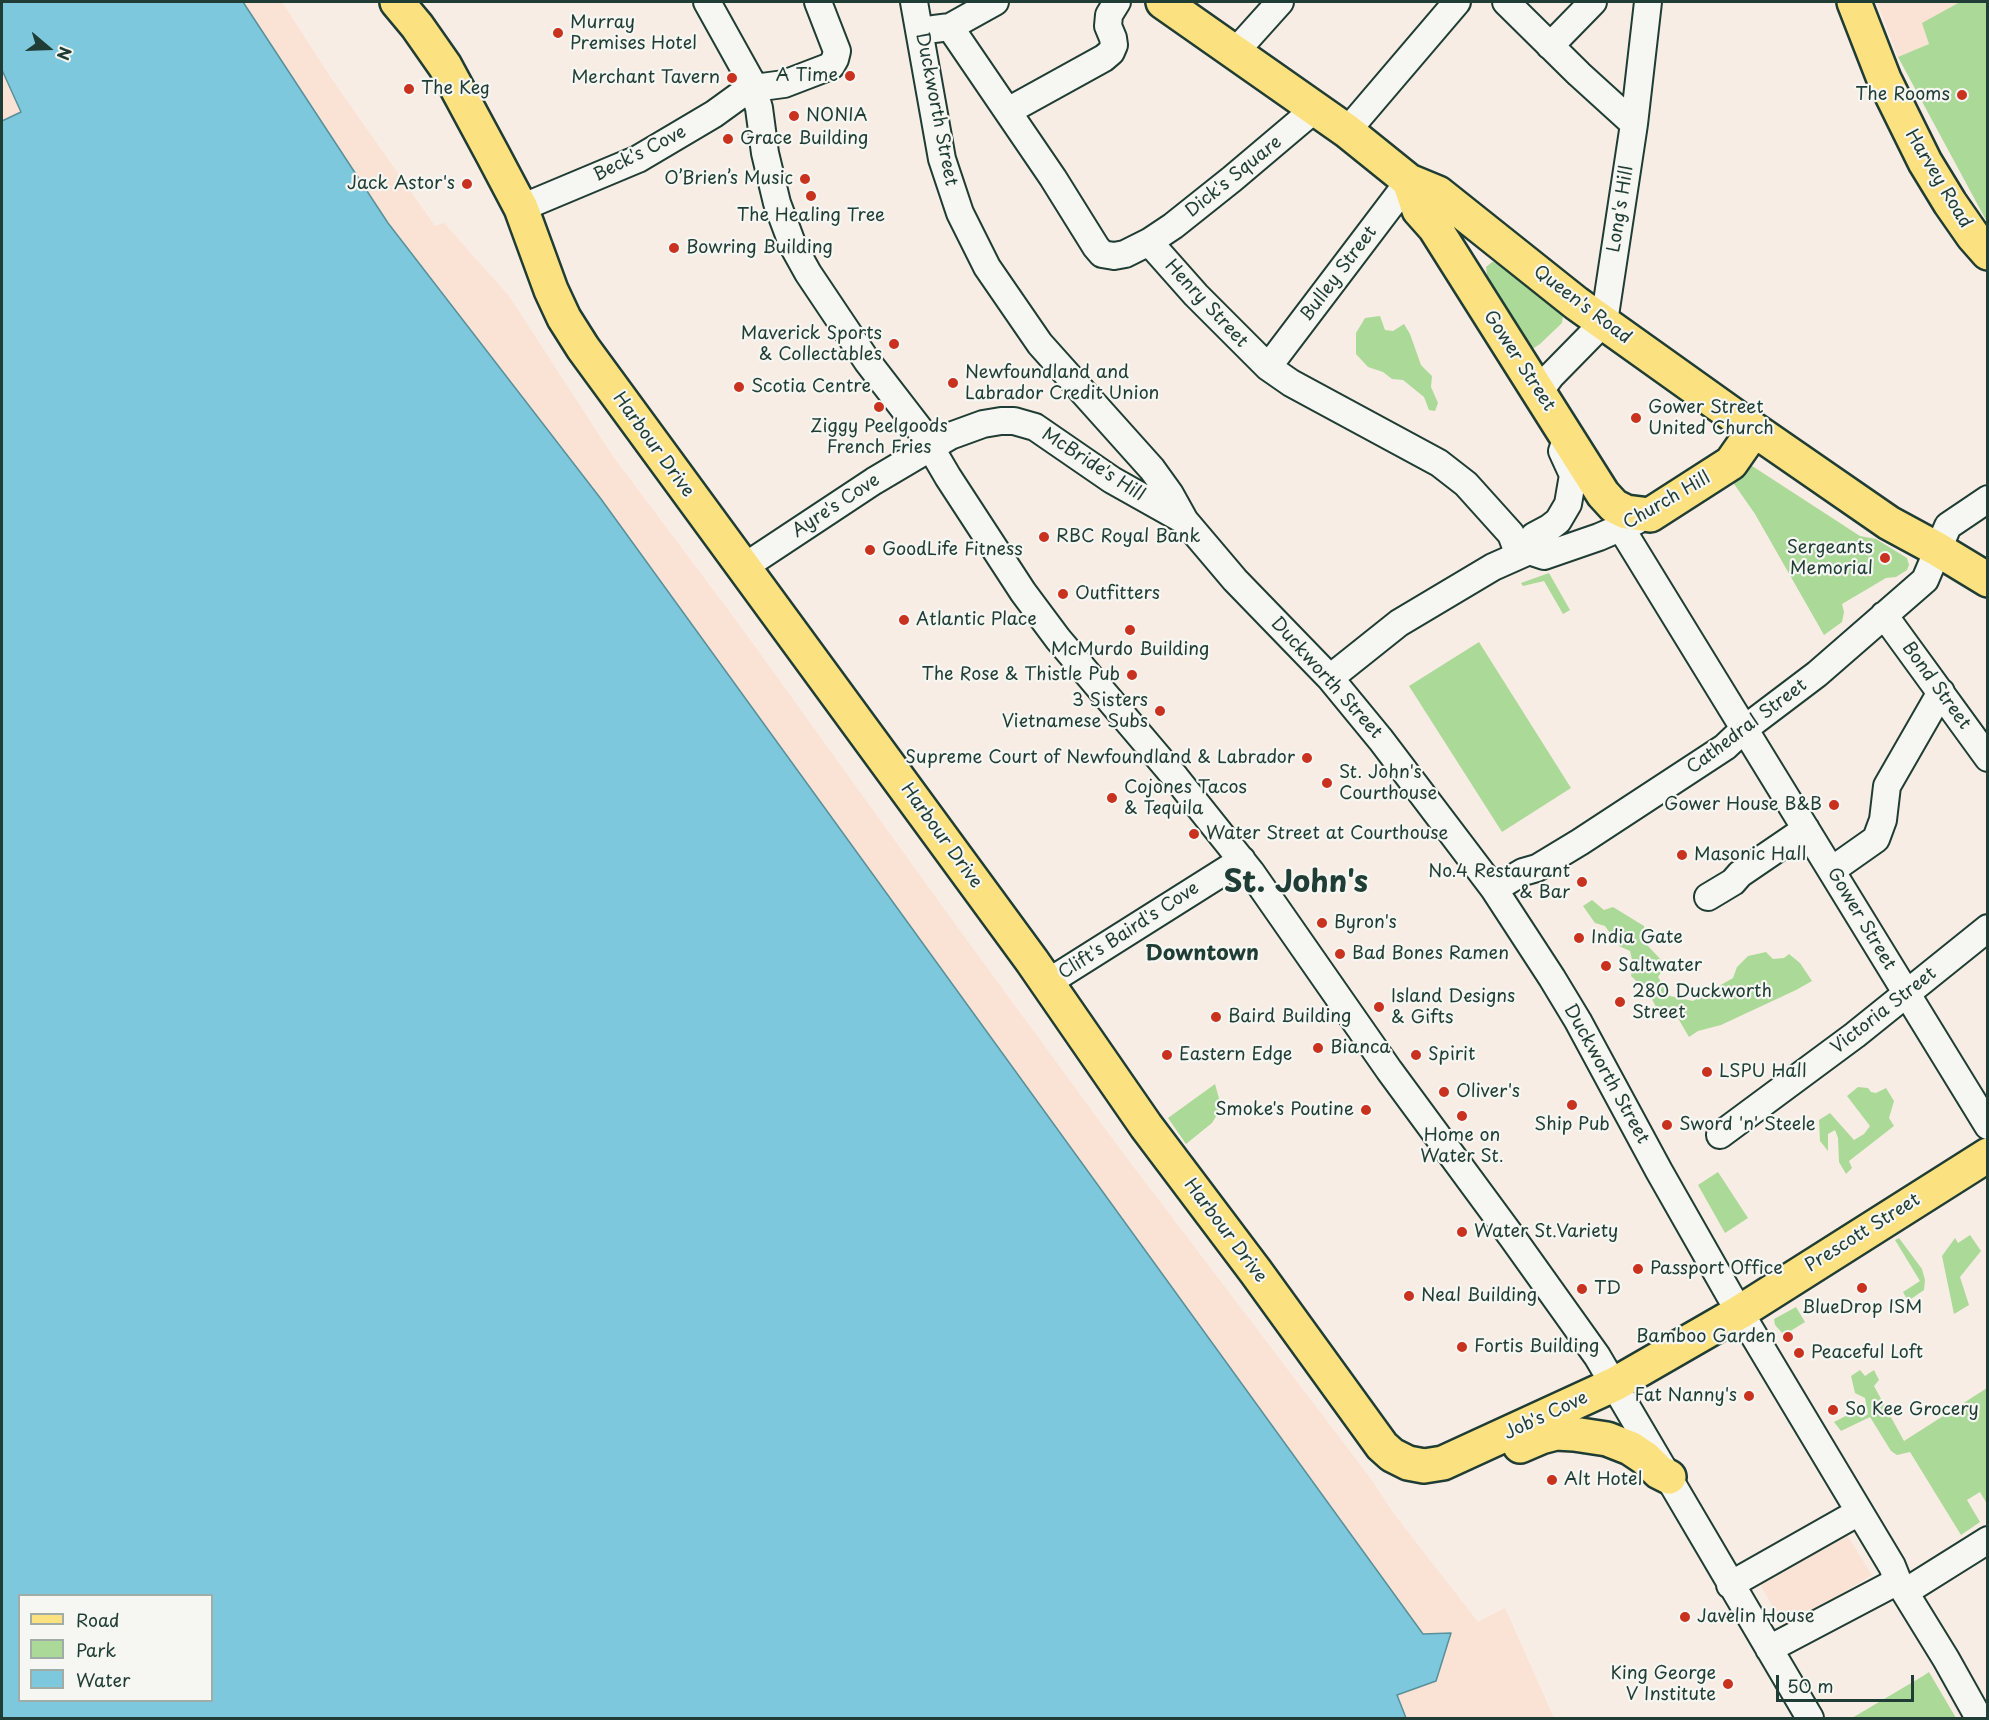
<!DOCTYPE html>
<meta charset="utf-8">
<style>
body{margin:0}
#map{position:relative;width:1989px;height:1720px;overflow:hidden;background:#f8ede4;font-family:"Playpen Sans",sans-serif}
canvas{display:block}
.frame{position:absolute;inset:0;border:3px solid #1f3d34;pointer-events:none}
.legend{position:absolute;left:18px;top:1594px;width:195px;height:108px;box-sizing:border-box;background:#f6f6f2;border:2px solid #a0aca6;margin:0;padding:8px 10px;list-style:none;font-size:18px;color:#1f3d34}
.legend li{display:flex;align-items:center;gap:12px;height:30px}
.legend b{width:30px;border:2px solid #a0aca6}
.north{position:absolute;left:18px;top:18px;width:60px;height:60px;-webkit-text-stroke:4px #f6f6f2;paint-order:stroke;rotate:109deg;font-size:16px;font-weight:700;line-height:24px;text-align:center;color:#1f3d34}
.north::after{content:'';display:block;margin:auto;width:21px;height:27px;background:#1f3d34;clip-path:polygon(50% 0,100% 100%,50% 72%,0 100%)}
.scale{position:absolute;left:1776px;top:1675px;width:138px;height:27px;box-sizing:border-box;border:3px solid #1f3d34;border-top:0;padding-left:8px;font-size:18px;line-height:21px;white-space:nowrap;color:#1f3d34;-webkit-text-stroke:4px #f6f6f2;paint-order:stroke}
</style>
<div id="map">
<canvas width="1989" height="1720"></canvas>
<div class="frame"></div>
<ul class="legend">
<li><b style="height:8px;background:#fbe180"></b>Road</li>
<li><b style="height:16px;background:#abd998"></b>Park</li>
<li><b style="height:16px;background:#7ec8de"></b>Water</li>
</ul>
<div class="north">N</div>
<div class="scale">50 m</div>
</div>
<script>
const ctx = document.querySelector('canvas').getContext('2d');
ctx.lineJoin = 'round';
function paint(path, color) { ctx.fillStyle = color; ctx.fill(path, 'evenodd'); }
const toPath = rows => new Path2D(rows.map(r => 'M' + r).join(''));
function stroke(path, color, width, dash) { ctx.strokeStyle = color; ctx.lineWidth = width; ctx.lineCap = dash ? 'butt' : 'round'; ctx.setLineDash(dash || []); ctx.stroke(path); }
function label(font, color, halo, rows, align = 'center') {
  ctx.font = font + ' "Playpen Sans",sans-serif'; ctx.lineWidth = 4.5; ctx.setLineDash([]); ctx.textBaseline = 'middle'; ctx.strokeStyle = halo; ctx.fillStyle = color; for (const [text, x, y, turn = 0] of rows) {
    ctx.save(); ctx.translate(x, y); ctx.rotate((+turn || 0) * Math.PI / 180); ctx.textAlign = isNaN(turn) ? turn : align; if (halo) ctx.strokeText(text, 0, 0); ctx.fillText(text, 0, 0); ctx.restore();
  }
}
paint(toPath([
 [243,2,282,2,331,78,435,226,444,223,509,296,612,455,738,623,955,924,1120,1149,1371,1479,1394,1514,1478,1622,1505,1608,1554,1718,1406,1718,1396,1695,1436,1681,1451,1632,1423,1634,601,499,388,223],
 [1877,2,1961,2,1923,23,1929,44,1898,57],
 [2,70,21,112,2,121],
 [1847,1535,1872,1575,1812,1612,1784,1627,1760,1584]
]), '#fae2d4');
paint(toPath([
 [1960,2,1987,2,1987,222,1898,57,1929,44,1922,23],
 [1492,262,1499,263,1559,308,1563,315,1562,323,1540,344,1534,348,1529,347,1487,275,1486,267],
 [1380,316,1385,330,1393,331,1404,324,1410,334,1421,365,1432,376,1431,387,1438,403,1435,411,1429,410,1424,397,1403,380,1392,379,1383,372,1368,367,1356,354,1356,333,1365,318],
 [1746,462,1860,536,1876,539,1907,558,1909,565,1907,570,1896,577,1886,578,1842,604,1844,612,1842,622,1824,635,1755,514,1732,481],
 [1549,573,1570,610,1563,614,1544,581,1523,586,1521,583],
 [1479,642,1571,788,1502,832,1409,686],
 [1592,900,1604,910,1613,907,1644,926,1647,945,1666,965,1658,977,1670,996,1693,1001,1733,978,1737,967,1748,956,1766,952,1773,959,1784,958,1789,954,1800,963,1812,981,1796,990,1721,1025,1698,1031,1689,1037,1675,1013,1664,1017,1656,1007,1648,992,1631,976,1633,964,1630,951,1619,946,1605,926,1595,923,1583,906],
 [1215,1084,1220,1102,1218,1113,1212,1123,1186,1144,1168,1118],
 [1858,1087,1868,1088,1871,1092,1876,1093,1886,1088,1894,1101,1889,1118,1894,1126,1849,1161,1852,1168,1846,1174,1839,1162,1838,1138,1835,1130,1828,1134,1828,1151,1820,1141,1819,1120,1830,1113,1854,1140,1864,1134,1870,1126,1847,1096],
 [1718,1172,1748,1218,1725,1233,1698,1185],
 [1970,1235,1981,1251,1960,1277,1969,1305,1954,1314,1942,1256,1955,1238,1958,1243],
 [1899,1238,1922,1269,1925,1280,1924,1290,1908,1301,1903,1292,1920,1281,1895,1240],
 [1796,1307,1805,1322,1784,1335,1775,1325,1774,1319],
 [1860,1370,1865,1376,1874,1370,1879,1380,1874,1386,1904,1441,1987,1388,1987,1504,1980,1492,1967,1500,1980,1522,1961,1535,1910,1452,1897,1455,1891,1451,1870,1417,1841,1431,1834,1422,1857,1410,1862,1418,1868,1414,1865,1398,1855,1393,1851,1376],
 [1929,1672,1956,1718,1852,1718,1923,1676]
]), '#abd998');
const water = toPath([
 [2,2,243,2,388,223,601,499,1423,1634,1451,1633,1436,1681,1397,1695,1406,1718,2,1718,2,121,21,112,2,70,2,2],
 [20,1596,212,1596,212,1700,20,1700,20,1596]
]);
paint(water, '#7ec8de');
stroke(water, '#58909a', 1.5);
const minor = toPath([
 [707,2,751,81,759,108,765,153,777,203,793,246,808,273,867,361,921,431,948,477,1023,592,1058,639,1176,778,1251,872,1389,1070,1512,1237,1597,1356,1810,1718],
 [914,2,942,159,960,213,987,267,1040,344,1152,469,1170,494,1185,521,1235,580,1330,678,1381,740,1494,889,1552,978,1578,1021,1659,1171,1729,1294,1892,1566,1898,1581,1946,1659,1979,1718],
 [1506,2,1579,74,1634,124],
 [950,27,1053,178,1096,247,1102,254,1114,256,1125,254,1149,242,1173,226,1232,179,1316,108],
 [934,29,950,27,995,2],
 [1550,46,1593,2],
 [1236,51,1280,2],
 [1008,111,1104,58,1111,52,1114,45,1113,38,1108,26,1109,15,1117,2],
 [1347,131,1457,2],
 [521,208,638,159,714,114,743,93,754,88,784,84,831,66,835,59,837,51,818,2],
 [1149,242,1196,295,1268,367,1291,383,1439,463,1466,484,1511,534,1519,555],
 [1268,367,1409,181],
 [1539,392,1551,376,1604,322,1634,124,1648,2],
 [1621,528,1988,1126],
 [1529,551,1534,536,1549,528,1558,521,1568,504,1573,475,1562,451,1564,446],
 [744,567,874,481,950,436,983,424,1001,421,1014,421,1035,427,1112,480,1185,521],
 [1884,615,1988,758],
 [1330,678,1399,623,1493,567,1529,551,1544,556,1599,537,1636,521],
 [1832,870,1876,839,1883,820,1887,786,1941,692],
 [1494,889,1523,872,1537,868,1580,842,1725,747,1743,730,1817,674,1925,580,1948,526,1988,499],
 [1708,897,1733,882,1740,874,1806,829],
 [1047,983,1242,860],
 [1720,1135,1855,1035,1988,928],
 [1730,1585,1859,1512],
 [1905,1592,1988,1540],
 [1769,1649,1898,1581]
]);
const major = toPath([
 [397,2,417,26,445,66,493,155,521,208,551,290,564,318,583,348,1032,961,1146,1126,1256,1272,1382,1446,1392,1455,1408,1463,1424,1466,1443,1463,1615,1384,1740,1312,1988,1155],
 [1163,2,1347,131,1409,181,1438,193,1576,303,1740,420,1889,523,1937,549,1988,580],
 [1854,2,1884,79,1925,162,1950,203,1973,236,1988,253],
 [1409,181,1419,210,1435,228,1603,494,1614,506,1626,512,1650,515,1731,463,1754,430],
 [1520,1446,1541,1437,1556,1433,1574,1434,1607,1439,1630,1448,1645,1458,1659,1472,1669,1477]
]);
stroke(minor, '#1f3d34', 30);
stroke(major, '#1f3d34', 38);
stroke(minor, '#f6f6f2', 26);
stroke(major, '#fbe180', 33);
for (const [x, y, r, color] of [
 [558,33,6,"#c8321e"],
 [850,76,6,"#c8321e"],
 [732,78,6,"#c8321e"],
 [409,89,6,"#c8321e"],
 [1962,95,6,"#c8321e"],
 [794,116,6,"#c8321e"],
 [728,139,6,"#c8321e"],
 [805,179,6,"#c8321e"],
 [467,184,6,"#c8321e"],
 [811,196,6,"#c8321e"],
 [674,248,6,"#c8321e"],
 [894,344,6,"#c8321e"],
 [953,383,6,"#c8321e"],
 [739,387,6,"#c8321e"],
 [879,407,6,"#c8321e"],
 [1636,418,6,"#c8321e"],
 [1044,537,6,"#c8321e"],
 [870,550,6,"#c8321e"],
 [1885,558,6,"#c8321e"],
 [1063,594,6,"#c8321e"],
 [904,620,6,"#c8321e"],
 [1130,630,6,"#c8321e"],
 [1132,675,6,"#c8321e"],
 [1160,711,6,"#c8321e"],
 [1307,758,6,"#c8321e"],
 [1327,783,6,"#c8321e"],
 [1112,798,6,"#c8321e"],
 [1834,805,6,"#c8321e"],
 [1194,834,6,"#c8321e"],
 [1682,855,6,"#c8321e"],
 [1582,882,6,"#c8321e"],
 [1322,923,6,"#c8321e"],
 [1579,938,6,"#c8321e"],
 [1340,954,6,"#c8321e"],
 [1606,966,6,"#c8321e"],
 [1620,1002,6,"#c8321e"],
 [1379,1007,6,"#c8321e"],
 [1216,1017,6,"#c8321e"],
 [1318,1048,6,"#c8321e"],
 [1167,1055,6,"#c8321e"],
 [1416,1055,6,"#c8321e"],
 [1707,1072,6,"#c8321e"],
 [1444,1092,6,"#c8321e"],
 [1572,1105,6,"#c8321e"],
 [1366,1110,6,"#c8321e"],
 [1462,1116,6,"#c8321e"],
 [1667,1125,6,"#c8321e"],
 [1462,1232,6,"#c8321e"],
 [1638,1269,6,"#c8321e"],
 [1862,1288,6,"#c8321e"],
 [1582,1289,6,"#c8321e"],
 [1409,1296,6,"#c8321e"],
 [1788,1337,6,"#c8321e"],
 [1462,1347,6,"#c8321e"],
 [1799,1353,6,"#c8321e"],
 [1749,1396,6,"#c8321e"],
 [1833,1410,6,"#c8321e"],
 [1552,1480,6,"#c8321e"],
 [1685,1617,6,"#c8321e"],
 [1728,1684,6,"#c8321e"]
]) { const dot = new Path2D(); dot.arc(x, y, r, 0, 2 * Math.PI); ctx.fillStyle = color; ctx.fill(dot); stroke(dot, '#f6f6f2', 2); }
label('18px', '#1f3d34', '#f6f6f2', [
 ["Murray",570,23],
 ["Premises Hotel",570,44],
 ["A Time",838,76,"right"],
 ["Merchant Tavern",720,78,"right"],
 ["The Keg",421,89],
 ["The Rooms",1950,95,"right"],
 ["NONIA",806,116],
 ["Grace Building",740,139],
 ["O’Brien’s Music",793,179,"right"],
 ["Jack Astor's",455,184,"right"],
 ["The Healing Tree",811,216,"center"],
 ["Bowring Building",686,248],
 ["Maverick Sports",882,334,"right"],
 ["& Collectables",882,355,"right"],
 ["Newfoundland and",965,373],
 ["Labrador Credit Union",965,394],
 ["Scotia Centre",751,387],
 ["Gower Street",1648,408],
 ["United Church",1648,429],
 ["Ziggy Peelgoods",879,427,"center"],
 ["French Fries",879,448,"center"],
 ["RBC Royal Bank",1056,537],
 ["Sergeants",1873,548,"right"],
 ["Memorial",1873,569,"right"],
 ["GoodLife Fitness",882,550],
 ["Outfitters",1075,594],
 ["Atlantic Place",916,620],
 ["McMurdo Building",1130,650,"center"],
 ["The Rose & Thistle Pub",1120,675,"right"],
 ["3 Sisters",1148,701,"right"],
 ["Vietnamese Subs",1148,722,"right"],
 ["Supreme Court of Newfoundland & Labrador",1295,758,"right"],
 ["St. John's",1339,773],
 ["Courthouse",1339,794],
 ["Cojones Tacos",1124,788],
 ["& Tequila",1124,809],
 ["Gower House B&B",1822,805,"right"],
 ["Water Street at Courthouse",1206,834],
 ["Masonic Hall",1694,855],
 ["No.4 Restaurant",1570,872,"right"],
 ["& Bar",1570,893,"right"],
 ["Byron's",1334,923],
 ["India Gate",1591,938],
 ["Bad Bones Ramen",1352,954],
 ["Saltwater",1618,966],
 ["280 Duckworth",1632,992],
 ["Street",1632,1013],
 ["Island Designs",1391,997],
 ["& Gifts",1391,1018],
 ["Baird Building",1228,1017],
 ["Bianca",1330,1048],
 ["Eastern Edge",1179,1055],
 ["Spirit",1428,1055],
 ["LSPU Hall",1719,1072],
 ["Oliver's",1456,1092],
 ["Smoke's Poutine",1354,1110,"right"],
 ["Ship Pub",1572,1125,"center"],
 ["Sword 'n' Steele",1679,1125],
 ["Home on",1462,1136,"center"],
 ["Water St.",1462,1157,"center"],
 ["Water St.Variety",1474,1232],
 ["Passport Office",1650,1269],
 ["TD",1594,1289],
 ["Neal Building",1421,1296],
 ["BlueDrop ISM",1862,1308,"center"],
 ["Bamboo Garden",1776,1337,"right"],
 ["Fortis Building",1474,1347],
 ["Peaceful Loft",1811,1353],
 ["Fat Nanny's",1737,1396,"right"],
 ["So Kee Grocery",1845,1410],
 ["Alt Hotel",1564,1480],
 ["Javelin House",1697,1617],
 ["King George",1716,1674,"right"],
 ["V Institute",1716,1695,"right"]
], 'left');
label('18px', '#1f3d34', '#f6f6f2', [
 ["Duckworth Street",936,109,79],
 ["Beck's Cove",640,154,-27],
 ["Dick's Square",1234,177,-39],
 ["Harvey Road",1938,179,59],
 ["Long's Hill",1621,209,-81],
 ["Bulley Street",1339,274,-53],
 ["Henry Street",1206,304,47],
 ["Queen's Road",1582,305,37],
 ["Gower Street",1519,361,57],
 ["Harbour Drive",653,445,54],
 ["McBride's Hill",1093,465,33],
 ["Church Hill",1667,501,-30],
 ["Ayre's Cove",836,506,-33],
 ["Duckworth Street",1326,678,48],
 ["Bond Street",1936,686,54],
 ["Cathedral Street",1747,727,-37],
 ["Harbour Drive",941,836,54],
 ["Gower Street",1861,919,59],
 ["Clift's Baird's Cove",1129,931,-33],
 ["Victoria Street",1884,1011,-38],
 ["Duckworth Street",1606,1074,61],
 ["Harbour Drive",1225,1231,53],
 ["Prescott Street",1863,1233,-32],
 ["Job's Cove",1546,1416,-25]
]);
label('bold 21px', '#1f3d34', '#f6f6f2', [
 ["Downtown",1202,954]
]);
label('bold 30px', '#1f3d34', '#f6f6f2', [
 ["St. John's",1296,884]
]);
</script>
